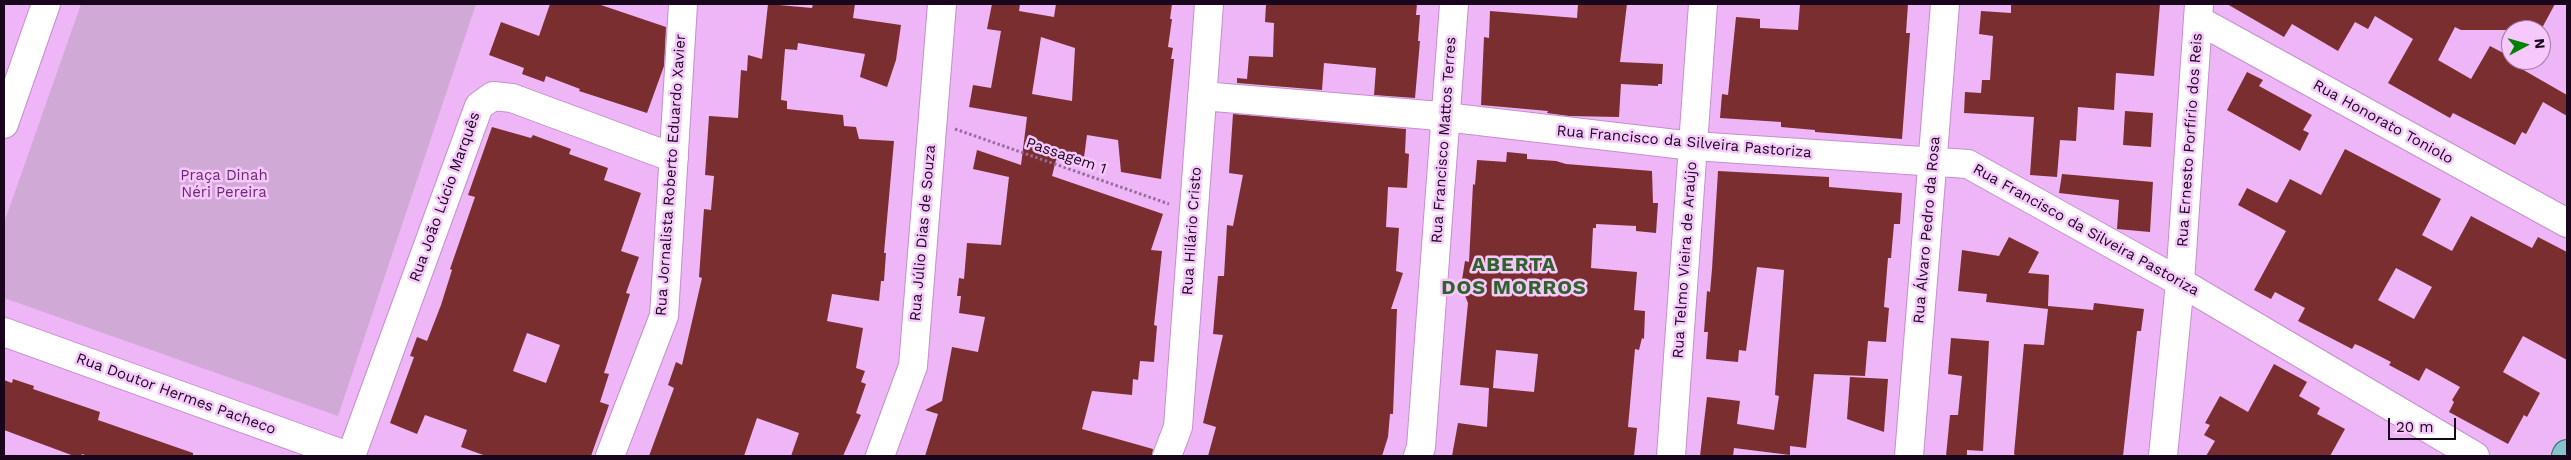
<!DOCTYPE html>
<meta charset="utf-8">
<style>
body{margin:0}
#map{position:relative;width:2571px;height:460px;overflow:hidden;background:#efb6f7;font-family:"Work Sans",sans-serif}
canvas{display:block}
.frame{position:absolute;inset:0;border:5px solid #19061c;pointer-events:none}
.north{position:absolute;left:2501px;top:20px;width:50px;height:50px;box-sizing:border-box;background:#f6c8fc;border:1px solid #9e7aa2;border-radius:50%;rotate:84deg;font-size:14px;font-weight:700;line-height:20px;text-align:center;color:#19061c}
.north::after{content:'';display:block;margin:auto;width:18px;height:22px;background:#008200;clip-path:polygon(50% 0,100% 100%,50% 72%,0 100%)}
.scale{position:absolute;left:2388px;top:418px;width:68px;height:22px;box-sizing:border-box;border:2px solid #19061c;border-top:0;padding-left:6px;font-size:15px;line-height:18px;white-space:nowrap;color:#19061c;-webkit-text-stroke:4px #f6c8fc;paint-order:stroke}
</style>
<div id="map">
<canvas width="2571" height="460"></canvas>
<div class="frame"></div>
<div class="north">N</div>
<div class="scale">20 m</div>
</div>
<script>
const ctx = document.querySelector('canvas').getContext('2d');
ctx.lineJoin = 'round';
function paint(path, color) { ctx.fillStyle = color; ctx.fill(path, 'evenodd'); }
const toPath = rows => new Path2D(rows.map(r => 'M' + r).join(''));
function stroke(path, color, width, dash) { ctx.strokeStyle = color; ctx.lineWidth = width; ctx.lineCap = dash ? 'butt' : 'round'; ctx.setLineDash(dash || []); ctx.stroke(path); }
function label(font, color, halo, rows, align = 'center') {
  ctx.font = font + ' "Work Sans",sans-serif'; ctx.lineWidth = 5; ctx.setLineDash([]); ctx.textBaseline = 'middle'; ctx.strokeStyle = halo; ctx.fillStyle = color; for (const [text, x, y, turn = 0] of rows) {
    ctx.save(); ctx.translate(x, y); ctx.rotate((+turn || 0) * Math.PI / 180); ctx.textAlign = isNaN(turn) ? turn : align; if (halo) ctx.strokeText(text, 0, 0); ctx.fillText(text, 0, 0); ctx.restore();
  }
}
paint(toPath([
 [81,4,476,4,338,416,4,298,4,223]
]), '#d1a9d7');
paint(toPath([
 [550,4,598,4,666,27,664,66,647,113,579,91,580,89,546,76,544,82,522,74,524,68,489,55,501,22,539,36],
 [768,4,812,8,813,4,855,4,853,18,901,25,896,60,887,87,860,77,865,54,798,43,797,50,785,49,781,100,787,101,787,109,843,115,844,126,856,127,859,139,894,141,884,253,886,253,884,281,881,281,879,301,832,294,827,321,863,328,856,368,865,371,861,382,866,384,856,413,861,415,843,456,791,456,799,433,757,418,744,456,649,456,674,388,668,385,676,362,682,365,702,278,699,277,704,209,711,210,714,176,705,175,709,116,738,118,741,70,747,71,748,55,762,59],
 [992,4,1020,4,1019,11,1054,17,1056,4,1172,4,1170,19,1172,19,1168,47,1173,48,1171,59,1174,59,1161,179,1121,172,1118,140,1087,135,1083,165,1056,160,1052,176,1163,214,1151,250,1162,251,1154,325,1157,326,1154,362,1140,361,1138,380,1133,379,1132,395,1092,391,1082,429,1153,449,1152,456,925,456,938,414,925,410,942,401,952,347,978,352,985,317,959,313,961,296,957,296,959,278,964,279,967,243,1001,245,1009,177,973,169,977,150,1021,165,1027,117,969,107,973,85,991,88,1001,31,987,29],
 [1041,37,1075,48,1072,101,1032,94],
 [1266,4,1417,4,1416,15,1420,15,1418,41,1420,41,1415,98,1374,95,1376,68,1324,63,1322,90,1237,83,1237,78,1247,79,1249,56,1273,57,1274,23,1265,22],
 [1578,4,1627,4,1620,62,1663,64,1662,84,1658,84,1658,86,1621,84,1619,117,1569,116,1547,113,1548,111,1481,105,1484,37,1489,38,1490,11,1577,18],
 [1800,4,1908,4,1906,33,1910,33,1902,139,1815,132,1815,130,1781,127,1781,122,1720,118,1722,94,1728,95,1736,17,1760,19,1760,28,1798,30],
 [2011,4,2160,4,2154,76,2116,73,2114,110,2078,107,2076,141,2060,140,2057,177,2030,175,2034,117,1964,113,1965,92,1981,93,1982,80,1990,80,1993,36,1979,34,1981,11,2011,13],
 [2227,4,2555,4,2542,28,2536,25,2533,30,2461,30,2455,27,2438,60,2471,79,2490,46,2511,57,2511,60,2522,63,2520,68,2567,95,2567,116,2543,102,2526,134,2522,132,2515,145,2453,113,2450,118,2388,83,2413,39,2375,16,2368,29,2355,22,2338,51,2292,24,2284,37],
 [2247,72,2263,80,2259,86,2312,115,2303,130,2309,133,2300,151,2227,110],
 [2125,111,2153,113,2151,147,2123,145],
 [1233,114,1406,129,1405,153,1409,154,1407,188,1388,187,1386,227,1399,228,1396,271,1403,273,1391,309,1397,309,1393,414,1390,414,1388,437,1382,456,1208,456,1216,427,1203,423,1223,335,1213,334,1218,276,1224,276,1227,225,1233,226,1243,175,1229,173],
 [492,127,531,138,533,135,571,149,569,154,608,168,604,180,641,193,621,251,639,257,626,293,630,294,604,373,609,374,600,402,609,405,591,456,486,456,461,447,467,430,425,415,417,434,390,423,414,357,410,356,417,337,427,341,441,305,452,270,450,269,475,197,468,195],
 [527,333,560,345,546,383,513,371],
 [2345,149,2441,199,2422,235,2452,251,2471,216,2532,248,2538,237,2567,252,2567,360,2523,336,2503,372,2540,393,2527,417,2524,415,2508,444,2449,412,2454,402,2452,400,2460,387,2426,368,2419,381,2389,365,2391,362,2362,347,2355,344,2352,349,2298,321,2305,308,2275,292,2271,299,2254,290,2286,231,2238,205,2247,188,2277,203,2290,179,2321,195],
 [2396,268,2432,287,2414,319,2378,300],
 [1507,152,1527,154,1527,159,1556,161,1566,164,1652,171,1653,203,1658,203,1656,233,1636,231,1636,226,1596,224,1596,228,1593,228,1591,268,1637,272,1634,310,1645,311,1644,339,1642,338,1639,350,1635,349,1628,427,1637,428,1634,456,1452,456,1458,423,1487,427,1489,388,1460,385,1468,303,1461,286,1465,261,1469,262,1473,184,1475,185,1477,160,1506,162],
 [1496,350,1538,354,1534,392,1493,388],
 [1718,171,1829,177,1829,187,1902,193,1900,224,1894,224,1891,258,1888,258,1884,307,1889,308,1886,342,1868,341,1865,376,1814,374,1806,448,1790,446,1790,455,1734,448,1733,456,1700,456,1707,397,1740,401,1737,424,1774,430,1779,396,1775,395,1784,270,1757,267,1746,351,1739,350,1738,362,1706,359,1708,332,1704,332,1707,291,1710,292,1712,269],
 [2062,174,2153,182,2150,232,2117,229,2119,200,2059,193],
 [2009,237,2039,252,2028,273,2049,275,2048,306,2093,310,2094,303,2144,309,2141,331,2137,331,2123,456,2016,456,2014,454,2024,344,2044,345,2048,309,1986,302,1987,294,1958,291,1962,250,1999,256],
 [1951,338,1989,341,1983,451,1967,450,1967,456,1946,456,1950,415,1958,415,1962,376,1948,374],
 [2274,364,2307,382,2299,396,2320,408,2317,414,2345,429,2330,456,2206,456,2215,441,2204,435,2210,425,2205,423,2220,396,2248,412],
 [1850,377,1888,379,1884,432,1847,419],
 [13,379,34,386,33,389,100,412,98,420,193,453,193,456,88,456,82,454,81,456,74,456,4,430,4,380,12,383]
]), '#7b2e2f');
const minor = toPath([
 [2198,20,2567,223],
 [1202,96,1428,115,1693,146,1968,164,2180,282,2475,456],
 [4,124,46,4],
 [4,332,348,456],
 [351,456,479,106,493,96,512,98,674,158],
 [610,456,664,316,683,4],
 [880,456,913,366,942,4],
 [1167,456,1178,427,1209,4],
 [1418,456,1421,447,1454,4],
 [1671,456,1703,4],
 [1909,456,1945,4],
 [2163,456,2180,282,2199,4]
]);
const major = toPath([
 [2566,456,2567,454]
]);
stroke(minor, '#c58ecd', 30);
stroke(major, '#2e6976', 30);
stroke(toPath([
 [955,129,1169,204]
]), '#956c9b', 3, [2.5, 2.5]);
stroke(minor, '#fff', 28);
stroke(major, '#88c5ca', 28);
label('15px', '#19061c', '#f6c8fc', [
 ["Rua Honorato Toniolo",2383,122,29],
 ["Rua Francisco Mattos Terres",1444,140,-86],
 ["Rua Ernesto Porfírio dos Reis",2190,140,-86],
 ["Rua Francisco da Silveira Pastoriza",1684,142,5],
 ["Passagem 1",1066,156,19],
 ["Rua Jornalista Roberto Eduardo Xavier",671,175,-86],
 ["Rua João Lúcio Marquês",445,197,-70],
 ["Rua Álvaro Pedro da Rosa",1927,230,-85],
 ["Rua Francisco da Silveira Pastoriza",2086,230,29],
 ["Rua Hilário Cristo",1192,231,-86],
 ["Rua Júlio Dias de Souza",923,233,-85],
 ["Rua Telmo Vieira de Araújo",1685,260,-86],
 ["Rua Doutor Hermes Pacheco",176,394,20]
]);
label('15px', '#6c2a76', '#f6c8fc', [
 ["Praça Dinah",224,176],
 ["Néri Pereira",224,193]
]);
ctx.letterSpacing = '1px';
label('bold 20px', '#30622c', '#f6c8fc', [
 ["ABERTA",1514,265],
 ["DOS MORROS",1514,288]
]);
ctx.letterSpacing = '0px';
</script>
